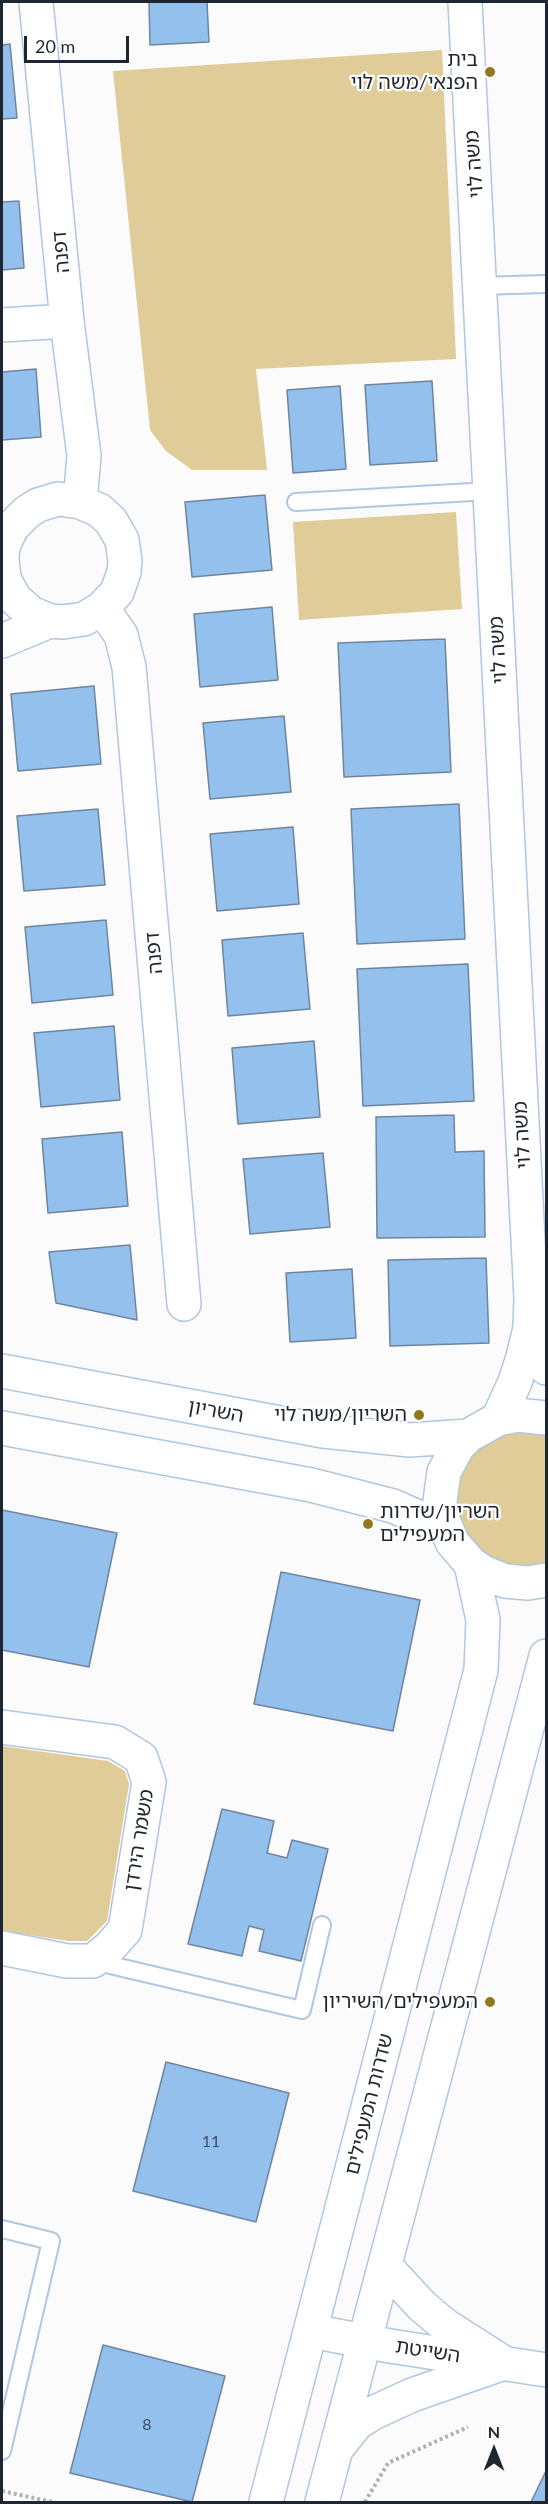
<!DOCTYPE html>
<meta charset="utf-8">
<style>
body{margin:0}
#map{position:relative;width:548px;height:2504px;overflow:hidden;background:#fbfbfb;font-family:Lato,sans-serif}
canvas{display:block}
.frame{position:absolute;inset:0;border:3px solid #1e2731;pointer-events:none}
.north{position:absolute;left:464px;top:2420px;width:60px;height:60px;-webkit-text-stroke:4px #fff;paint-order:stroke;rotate:0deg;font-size:16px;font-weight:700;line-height:24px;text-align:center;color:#1e2731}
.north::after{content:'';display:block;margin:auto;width:21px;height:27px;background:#1e2731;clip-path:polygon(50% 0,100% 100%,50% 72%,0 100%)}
.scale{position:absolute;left:24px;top:36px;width:105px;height:27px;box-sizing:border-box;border:3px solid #1e2731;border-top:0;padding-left:8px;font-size:18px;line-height:21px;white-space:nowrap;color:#1e2731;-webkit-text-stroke:4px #fff;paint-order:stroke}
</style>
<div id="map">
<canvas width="548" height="2504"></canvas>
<div class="frame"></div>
<div class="north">N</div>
<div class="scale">20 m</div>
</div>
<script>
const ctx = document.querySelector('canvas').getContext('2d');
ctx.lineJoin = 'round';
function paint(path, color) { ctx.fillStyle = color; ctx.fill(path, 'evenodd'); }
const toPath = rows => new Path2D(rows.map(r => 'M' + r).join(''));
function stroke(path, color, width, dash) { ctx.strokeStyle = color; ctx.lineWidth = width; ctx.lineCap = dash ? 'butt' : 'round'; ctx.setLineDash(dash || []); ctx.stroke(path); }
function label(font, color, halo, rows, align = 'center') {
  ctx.font = font + ' Lato,"Noto Sans Hebrew",sans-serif'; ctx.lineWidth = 4.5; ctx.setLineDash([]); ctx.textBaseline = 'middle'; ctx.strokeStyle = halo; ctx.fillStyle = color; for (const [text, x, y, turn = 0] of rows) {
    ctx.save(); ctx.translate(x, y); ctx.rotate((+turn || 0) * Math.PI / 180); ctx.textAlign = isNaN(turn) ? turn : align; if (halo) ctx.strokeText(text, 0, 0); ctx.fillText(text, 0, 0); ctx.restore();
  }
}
paint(toPath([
 [442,50,456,359,256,369,267,470,192,470,166,451,150,430,113,71],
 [456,512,462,609,299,620,293,522],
 [534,1431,546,1435,546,1563,521,1567,490,1559,472,1544,460,1524,455,1500,459,1476,470,1456,488,1440,510,1432],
 [2,1746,108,1761,125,1771,129,1784,107,1921,87,1941,69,1941,2,1931]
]), '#dfcc98');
const building = toPath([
 [149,2,207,2,209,42,150,45,149,2],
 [10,44,17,118,2,119,2,45,10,44],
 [19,201,24,268,2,270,2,202,19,201],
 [36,369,41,437,2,440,2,372,36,369],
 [432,381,437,461,370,465,365,385,432,381],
 [340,386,346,469,293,473,287,390,340,386],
 [265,495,272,570,192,577,185,502,265,495],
 [272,607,278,680,200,687,194,614,272,607],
 [445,639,451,772,344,777,338,643,445,639],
 [94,686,101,764,18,771,11,694,94,686],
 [284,716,291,792,210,799,203,723,284,716],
 [459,804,465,939,357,944,351,809,459,804],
 [98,809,105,885,24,891,17,816,98,809],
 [293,827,299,904,217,911,210,834,293,827],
 [106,920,113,995,32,1003,25,927,106,920],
 [303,933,310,1009,228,1016,222,940,303,933],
 [468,964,474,1101,363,1106,357,969,468,964],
 [114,1026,120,1100,41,1107,34,1033,114,1026],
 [314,1041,320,1117,238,1124,232,1048,314,1041],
 [454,1115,455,1152,484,1151,485,1237,377,1238,376,1117,454,1115],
 [122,1132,128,1206,48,1213,42,1139,122,1132],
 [323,1153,330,1227,250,1234,243,1159,323,1153],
 [130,1245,137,1320,56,1303,49,1252,130,1245],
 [486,1258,489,1343,390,1346,388,1260,486,1258],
 [352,1269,356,1338,290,1342,286,1273,352,1269],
 [2,1510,117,1533,89,1667,2,1650,2,1510],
 [281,1572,420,1600,393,1731,254,1704,281,1572],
 [222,1809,274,1821,267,1853,287,1858,292,1840,328,1849,301,1961,259,1951,264,1930,249,1926,242,1956,188,1944,222,1809],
 [166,2062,289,2093,256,2222,133,2191,166,2062],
 [103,2345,225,2376,192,2502,70,2473,103,2345],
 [546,2471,546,2502,531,2502,546,2471]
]);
paint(building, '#94c0ee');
stroke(building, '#6e859d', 1.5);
const lane = toPath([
 [479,286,546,284],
 [296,502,490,491],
 [93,1961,302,2010,322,1925],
 [2,2229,51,2241,2,2451]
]);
const street = toPath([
 [36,2,67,321,84,456,80,502],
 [465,2,531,1298,530,1328,523,1357,515,1382,498,1419],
 [2,325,67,321],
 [2,558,3,546,12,527,27,512,38,505,58,499,80,502,99,510,111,521,122,540,125,561,124,572,117,592,102,608,84,619,63,622,50,621,31,613,15,599,4,579,2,559],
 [102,608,121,635,129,667,184,1304],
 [2,641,50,621],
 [535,1320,546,1368],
 [2,1727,115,1742,141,1758,149,1782,125,1930,109,1948,93,1961,67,1961,2,1948],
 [311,2331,390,2346,546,2370]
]);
const secondary = toPath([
 [2,1371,323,1431,410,1440,468,1436],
 [546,1418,517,1415,498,1419,468,1436,458,1446,444,1472,440,1501,441,1515,452,1542,471,1564,483,1572,505,1581,528,1583,546,1580],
 [2,1428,311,1485,393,1506,445,1529],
 [385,2266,422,2306,446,2326,504,2363],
 [337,2448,357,2423,373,2413,412,2395,504,2363],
 [266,2502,481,1670,483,1620,471,1564],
 [322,2502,546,1656]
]);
stroke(lane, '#afc7e1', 20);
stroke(street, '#afc7e1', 36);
stroke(secondary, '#afc7e1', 36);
stroke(toPath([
 [2,2491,52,2502],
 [365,2502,388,2463,468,2427]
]), '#aeb1b5', 4, [3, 3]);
stroke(lane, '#fff', 16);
stroke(street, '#fff', 33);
stroke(secondary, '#fff', 33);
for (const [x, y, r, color] of [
 [490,72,6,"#93771e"],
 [419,1415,6,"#93771e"],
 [368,1524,6,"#93771e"],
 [490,2002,6,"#93771e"]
]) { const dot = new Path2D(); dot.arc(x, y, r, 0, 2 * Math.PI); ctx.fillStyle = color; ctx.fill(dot); stroke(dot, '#fff', 2); }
label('16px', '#3c4d60', null, [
 ["11",211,2142],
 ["8",147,2425]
]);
label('20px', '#1e2731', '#fff', [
 ["בית",478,60],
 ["הפנאי/משה לוי",478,83],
 ["השריון/משה לוי",407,1415],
 ["השריון/שדרות",380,1512,"left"],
 ["המעפילים",380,1535,"left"],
 ["המעפילים/השיריון",478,2002]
], 'right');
label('20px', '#1e2731', '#fff', [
 ["משה לוי",474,164,-94],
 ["דפנה",61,252,-95],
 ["משה לוי",498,650,-93],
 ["דפנה",154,953,-95],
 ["משה לוי",522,1135,-93],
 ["השריון",216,1411,10],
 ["משמר הירדן",139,1840,-81],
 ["שדרות המעפילים",369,2104,-76],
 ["השייטת",428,2351,9]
]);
</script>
